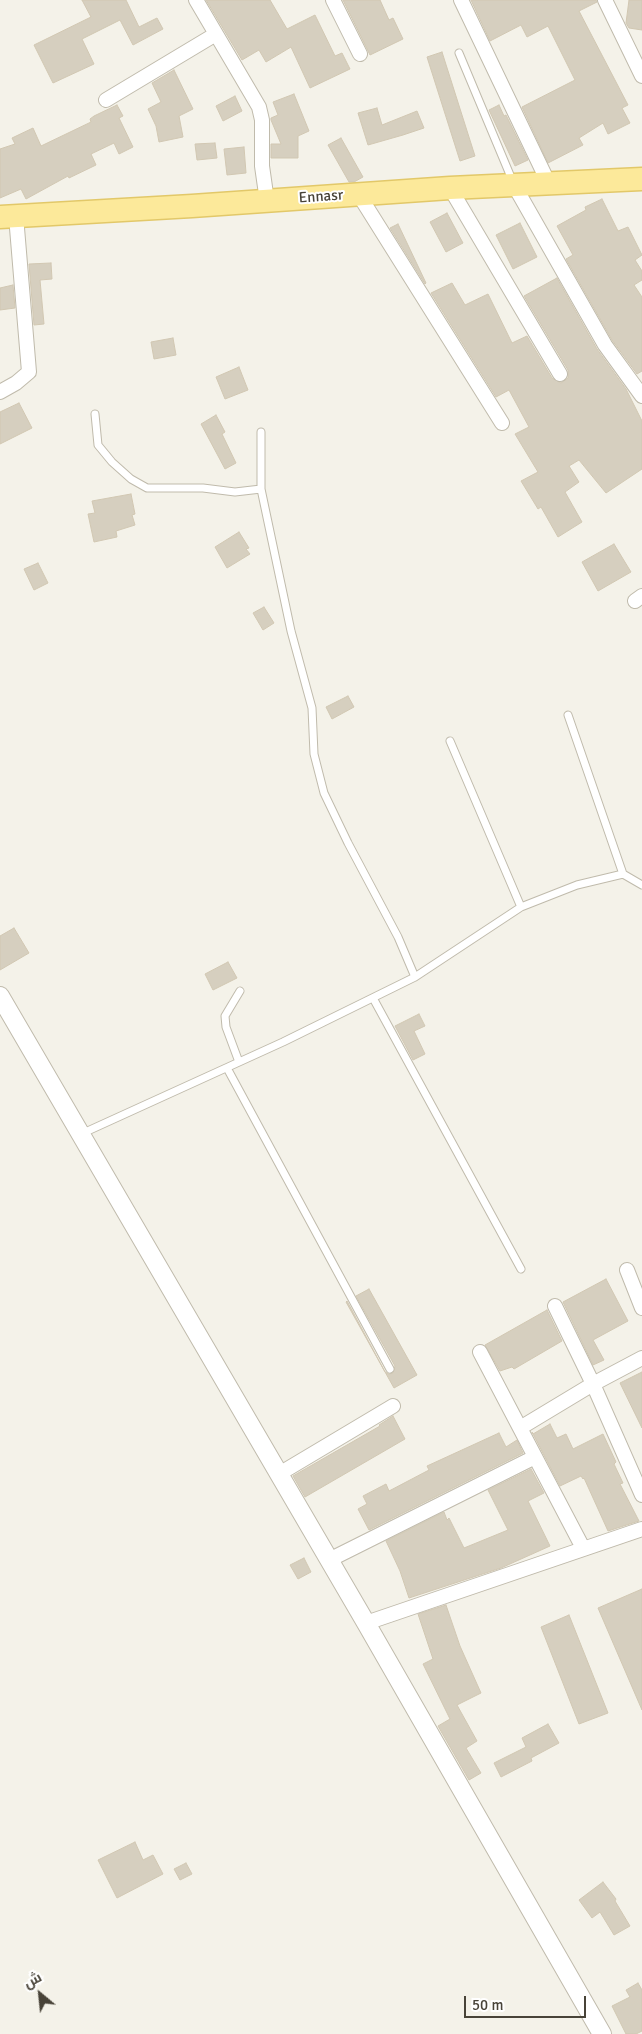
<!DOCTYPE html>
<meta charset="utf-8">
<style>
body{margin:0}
#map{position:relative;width:642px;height:2034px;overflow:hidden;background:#f4f2e9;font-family:Signika,Cairo,sans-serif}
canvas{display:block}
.north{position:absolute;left:15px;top:1969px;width:50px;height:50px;-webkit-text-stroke:4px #fff;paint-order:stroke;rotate:332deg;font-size:14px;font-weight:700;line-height:20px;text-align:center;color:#484338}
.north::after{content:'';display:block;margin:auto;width:18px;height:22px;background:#484338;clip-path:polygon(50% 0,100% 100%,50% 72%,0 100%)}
.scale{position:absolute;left:464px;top:1996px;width:122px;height:22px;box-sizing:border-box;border:2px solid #484338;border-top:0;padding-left:6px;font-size:15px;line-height:18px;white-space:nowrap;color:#484338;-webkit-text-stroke:4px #fff;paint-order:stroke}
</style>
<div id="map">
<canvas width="642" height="2034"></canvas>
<div class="north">ش</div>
<div class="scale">50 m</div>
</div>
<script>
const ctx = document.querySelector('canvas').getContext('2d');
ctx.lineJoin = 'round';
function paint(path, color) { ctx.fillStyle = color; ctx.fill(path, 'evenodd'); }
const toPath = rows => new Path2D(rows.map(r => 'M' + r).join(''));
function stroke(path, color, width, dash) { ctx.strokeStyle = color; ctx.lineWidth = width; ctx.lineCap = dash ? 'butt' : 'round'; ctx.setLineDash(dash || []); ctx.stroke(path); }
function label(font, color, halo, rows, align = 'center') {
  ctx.font = font + ' Signika,sans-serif'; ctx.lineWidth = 4; ctx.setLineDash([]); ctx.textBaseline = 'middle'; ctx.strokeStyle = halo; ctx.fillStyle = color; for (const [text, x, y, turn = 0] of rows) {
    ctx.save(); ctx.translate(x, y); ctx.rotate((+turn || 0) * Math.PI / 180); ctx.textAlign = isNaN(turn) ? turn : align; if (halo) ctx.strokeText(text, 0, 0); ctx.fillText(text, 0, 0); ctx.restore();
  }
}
const building = toPath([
 [82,0,126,0,139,27,157,18,163,29,133,45,120,20,82,39,94,64,53,83,34,45,91,17,82,0],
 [206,0,270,0,287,29,315,15,335,56,342,53,350,69,310,88,291,47,266,62,259,50,242,60,206,0],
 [343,0,380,0,389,20,393,18,403,39,370,55,343,0],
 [471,0,596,0,597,2,579,11,628,105,622,108,630,123,608,134,603,123,579,138,583,145,548,163,522,107,575,80,548,26,527,37,521,25,490,41,471,0],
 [629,0,642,0,642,30,629,28,626,23,629,0],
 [442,52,475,156,460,161,427,57,442,52],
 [174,70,193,109,179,116,183,137,159,142,156,126,148,109,161,102,152,83,174,70],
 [294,94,309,131,298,136,298,158,271,158,271,144,281,144,271,120,271,118,278,115,273,102,294,94],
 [235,96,242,111,223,121,216,106,235,96],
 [117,105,123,116,119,118,133,147,119,154,114,143,91,154,96,165,69,178,68,176,26,199,21,189,0,198,0,149,15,144,12,138,33,128,41,146,91,122,90,119,94,116,117,105],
 [499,105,504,116,506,115,528,160,515,166,489,110,499,105],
 [377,108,382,125,417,111,424,128,403,135,368,145,358,113,377,108],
 [341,138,363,177,354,182,349,182,328,145,341,138],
 [215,143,217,158,197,160,195,144,215,143],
 [244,147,246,173,227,175,224,149,244,147],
 [602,199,618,231,628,227,642,255,635,260,642,271,642,280,634,285,642,297,642,371,637,374,612,340,566,259,573,255,557,226,586,210,585,207,602,199],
 [447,213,463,243,446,252,430,222,447,213],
 [520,223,537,257,513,269,496,235,520,223],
 [398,224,426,283,425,284,390,228,398,224],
 [51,263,52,279,40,280,44,324,34,325,29,264,51,263],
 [557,278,597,349,626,389,642,421,642,469,606,493,579,460,569,466,579,482,565,492,582,522,558,537,541,507,538,509,521,481,538,472,515,434,529,427,509,390,496,397,431,293,452,283,465,305,488,294,512,343,527,336,552,378,561,383,568,378,568,370,524,296,557,278],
 [13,285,15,308,0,310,0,288,13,285],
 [173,338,176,355,154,359,151,342,173,338],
 [239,367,248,390,225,399,216,377,239,367],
 [19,403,32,428,0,444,0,412,19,403],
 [216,415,225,432,222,434,236,463,225,469,201,424,216,415],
 [131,494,135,514,132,515,135,525,116,531,117,537,94,542,88,514,95,513,92,501,131,494],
 [239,532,249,548,246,549,250,554,227,568,215,547,239,532],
 [614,544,631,572,598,591,582,562,614,544],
 [38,563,48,583,34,590,24,569,38,563],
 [264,607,274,623,263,630,253,613,264,607],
 [348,696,354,707,332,719,326,707,348,696],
 [14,928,29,953,0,970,0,936,14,928],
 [228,962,237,978,213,990,205,974,228,962],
 [419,1014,425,1026,414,1031,425,1054,413,1060,395,1026,419,1014],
 [606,1279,628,1321,593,1340,604,1360,593,1365,563,1302,606,1279],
 [369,1289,417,1375,394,1388,346,1302,347,1301,385,1372,389,1374,393,1373,395,1366,356,1296,369,1289],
 [547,1310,562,1341,514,1369,512,1367,500,1371,485,1345,547,1310],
 [642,1372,642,1428,620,1383,642,1372],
 [393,1416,405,1439,305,1497,293,1476,380,1426,379,1425,393,1416],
 [550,1424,557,1438,566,1434,573,1449,603,1434,616,1462,614,1464,623,1483,620,1484,639,1521,608,1531,584,1478,583,1479,581,1476,560,1486,532,1432,533,1434,550,1424],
 [499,1433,506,1447,517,1440,523,1453,369,1530,358,1509,367,1504,363,1496,386,1484,389,1491,429,1470,427,1466,499,1433],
 [531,1469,544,1493,528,1501,550,1546,501,1568,409,1598,400,1571,386,1541,444,1512,447,1520,449,1518,464,1548,508,1530,488,1490,531,1469],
 [304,1558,311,1572,298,1579,290,1565,304,1558],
 [642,1589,642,1710,598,1608,642,1589],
 [446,1605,460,1646,481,1693,457,1705,477,1741,466,1748,481,1773,469,1780,438,1726,450,1719,423,1664,433,1659,418,1614,446,1605],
 [569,1615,608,1713,579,1724,541,1627,569,1615],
 [548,1724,559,1743,531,1758,532,1761,501,1777,494,1763,526,1747,522,1738,548,1724],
 [135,1842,143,1860,153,1855,163,1874,117,1898,98,1860,135,1842],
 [186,1863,192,1874,180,1880,174,1869,186,1863],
 [603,1882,616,1899,615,1901,630,1926,614,1935,600,1912,592,1918,579,1900,603,1882],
 [638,1983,642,1990,642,2031,636,2034,626,2034,612,2006,630,1997,626,1990,638,1983]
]);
paint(building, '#d6cfbf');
stroke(building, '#d1c7b2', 1);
const service = toPath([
 [459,53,513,182],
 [95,414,98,445,112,462,131,479,147,488,203,488,235,492,261,489],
 [261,432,261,489,291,631,312,708,314,754,324,793,348,843,398,937,415,977],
 [568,715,623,874],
 [450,741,521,907],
 [373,998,521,1269],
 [239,1062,226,1027,225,1016,240,991],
 [227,1068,390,1369],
 [81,1134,283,1042,415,977,521,907,577,885,623,874,642,885]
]);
const minor = toPath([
 [196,0,259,107,262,120,262,166,267,201],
 [333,0,360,54],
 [461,0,549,184],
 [605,0,642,76],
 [106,100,216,34],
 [514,185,605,345,642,396],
 [450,188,560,374],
 [359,195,502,423],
 [0,392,16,383,29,372,16,216],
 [635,601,642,596],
 [627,1270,642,1308],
 [555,1306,593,1384,642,1495],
 [480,1352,583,1548],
 [520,1428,593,1384,642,1358],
 [279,1474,393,1406],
 [329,1560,535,1457],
 [366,1623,642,1529]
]);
const tertiary = toPath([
 [0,996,366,1623,602,2034]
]);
const primary = toPath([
 [0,217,192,206,450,188,642,179]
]);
stroke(service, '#c0bbac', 9);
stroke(minor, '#c0bbac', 16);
stroke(tertiary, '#c0bbac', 20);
stroke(primary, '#e2c869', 25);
stroke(service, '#fff', 7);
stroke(minor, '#fff', 14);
stroke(tertiary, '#fff', 18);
stroke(primary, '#fce99a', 22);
label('15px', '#484338', '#fff', [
 ["Ennasr",321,197,-4]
]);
</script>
